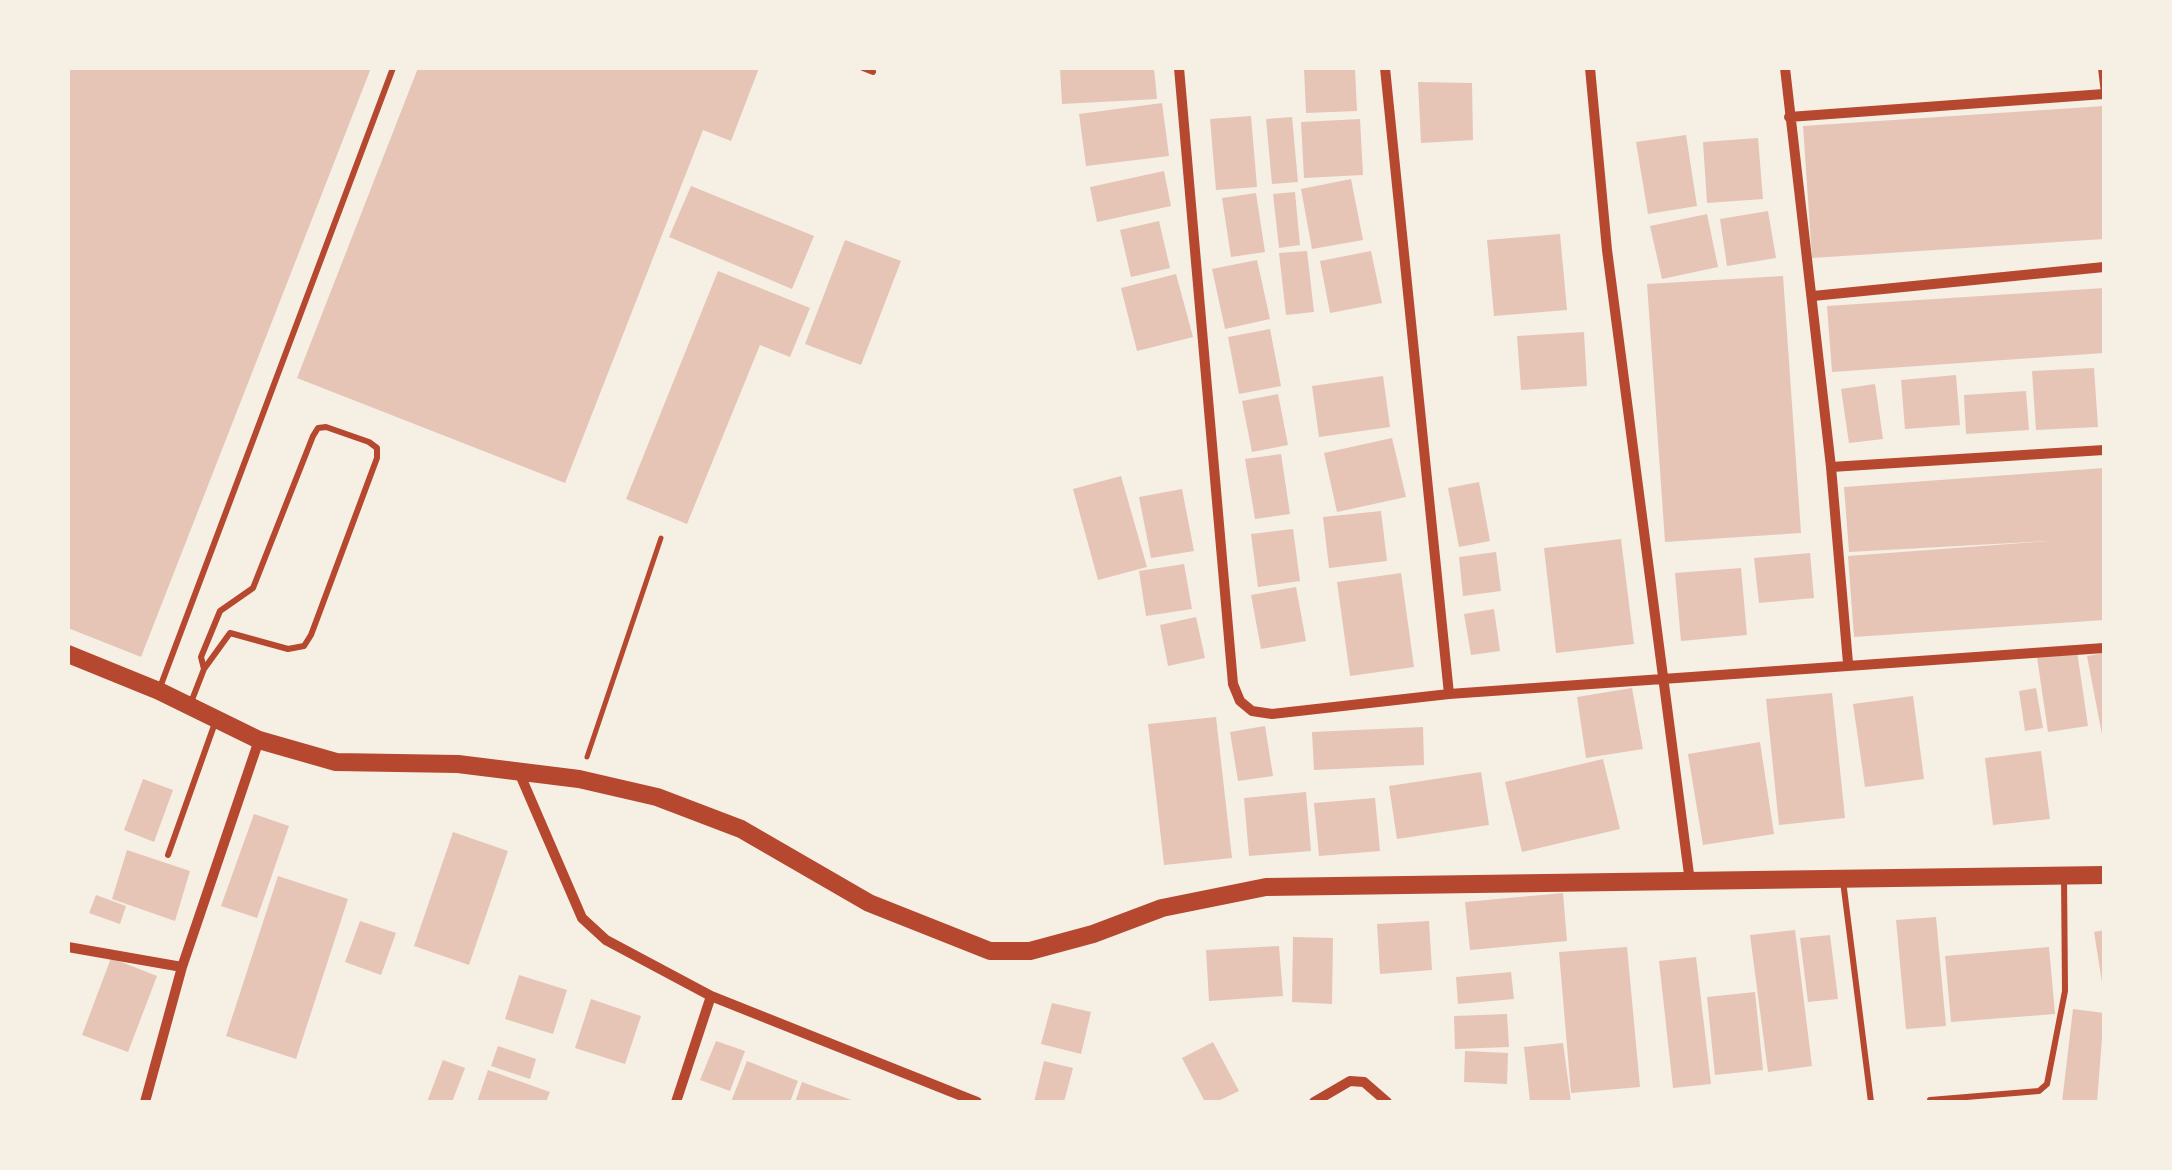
<!DOCTYPE html>
<style>
body{margin:0}
#map{position:relative;width:2172px;height:1170px;overflow:hidden;background:#f6efe4;font-family:Commissioner,sans-serif}
canvas{display:block}
.frame{position:absolute;inset:0;border:70px solid #f6efe4;pointer-events:none}
</style>
<div id="map">
<canvas width="2172" height="1170"></canvas>
<div class="frame"></div>
</div>
<script>
const ctx = document.querySelector('canvas').getContext('2d');
ctx.lineJoin = 'round';
function paint(path, color) { ctx.fillStyle = color; ctx.fill(path, 'evenodd'); }
const toPath = rows => new Path2D(rows.map(r => 'M' + r).join(''));
function stroke(path, color, width, dash) { ctx.strokeStyle = color; ctx.lineWidth = width; ctx.lineCap = dash ? 'butt' : 'round'; ctx.setLineDash(dash || []); ctx.stroke(path); }
paint(toPath([
 [68,68,371,68,141,657,68,628],
 [418,68,759,68,731,141,703,130,565,483,297,378],
 [1060,68,1154,68,1157,99,1062,104],
 [1304,68,1355,68,1357,111,1306,113],
 [1418,82,1472,83,1473,140,1421,143],
 [1162,103,1169,156,1086,166,1079,114],
 [2104,106,2104,239,1812,258,1803,126],
 [1251,116,1257,187,1216,190,1210,119],
 [1292,117,1298,182,1272,184,1266,119],
 [1360,119,1363,175,1304,178,1301,122],
 [1686,135,1697,206,1648,214,1636,142],
 [1758,138,1763,199,1707,203,1703,142],
 [1164,171,1171,206,1097,222,1090,187],
 [1351,179,1363,240,1312,249,1301,189],
 [691,186,814,236,792,289,669,237],
 [1295,192,1300,245,1279,248,1273,194],
 [1256,193,1265,252,1231,257,1222,198],
 [1768,211,1776,258,1727,266,1720,219],
 [1707,214,1718,267,1662,279,1650,226],
 [1159,221,1170,268,1131,277,1120,230],
 [1560,234,1567,310,1494,316,1487,240],
 [845,240,901,261,861,365,805,344],
 [1307,251,1314,312,1286,315,1279,253],
 [1371,251,1382,303,1330,313,1320,261],
 [1257,260,1270,319,1225,329,1212,269],
 [718,271,810,308,790,357,760,345,687,524,626,499],
 [1176,274,1193,337,1137,351,1121,288],
 [1783,276,1801,533,1665,542,1647,284],
 [2104,288,2104,353,1832,372,1827,306],
 [1270,329,1281,386,1239,394,1228,337],
 [1584,332,1587,386,1521,390,1517,336],
 [2094,368,2098,427,2036,430,2032,371],
 [1956,375,1960,425,1905,429,1901,380],
 [1383,376,1390,427,1319,437,1312,386],
 [1875,384,1883,439,1849,443,1841,389],
 [2026,391,2029,430,1966,434,1964,395],
 [1278,394,1288,445,1252,452,1242,401],
 [1392,438,1406,497,1337,512,1324,453],
 [1281,454,1290,514,1255,519,1245,459],
 [2104,468,2104,620,1854,637,1848,556,2049,541,1849,552,1844,487],
 [1121,476,1147,567,1098,580,1073,489],
 [1479,482,1490,541,1459,547,1448,488],
 [1182,489,1194,551,1151,558,1139,497],
 [1381,511,1387,561,1329,568,1323,517],
 [1293,529,1300,581,1258,587,1251,534],
 [1621,539,1634,644,1556,653,1544,548],
 [1496,552,1501,591,1463,596,1459,557],
 [1810,553,1814,598,1759,603,1754,558],
 [1184,564,1192,609,1146,616,1139,571],
 [1741,568,1747,635,1681,641,1675,573],
 [1401,573,1414,667,1350,676,1337,582],
 [1296,587,1306,641,1261,649,1251,595],
 [1494,609,1500,651,1471,655,1464,614],
 [1196,617,1205,658,1168,666,1160,625],
 [2077,651,2088,726,2048,732,2037,657],
 [2104,653,2104,740,2103,740,2087,656],
 [1632,688,1643,749,1586,758,1577,697],
 [2036,688,2043,728,2025,731,2019,691],
 [1832,693,1845,818,1779,825,1766,699],
 [1913,696,1924,779,1865,787,1853,704],
 [1216,717,1232,858,1164,865,1148,724],
 [1265,726,1273,776,1238,781,1230,732],
 [1423,727,1424,765,1314,770,1312,732],
 [1760,742,1774,834,1703,845,1688,754],
 [2041,751,2050,819,1993,825,1985,758],
 [1603,759,1620,829,1522,852,1505,782],
 [1481,772,1489,825,1397,839,1389,786],
 [143,779,173,790,154,842,124,830],
 [1306,792,1311,851,1249,856,1244,798],
 [1375,798,1380,851,1319,856,1314,803],
 [254,814,289,826,257,918,221,906],
 [453,832,508,851,469,965,414,946],
 [127,850,190,871,175,921,112,899],
 [278,876,348,899,296,1059,226,1036],
 [1563,893,1567,941,1470,950,1465,902],
 [96,895,126,906,120,924,89,913],
 [1936,917,1946,1026,1906,1029,1896,920],
 [360,921,396,933,381,975,345,962],
 [1429,921,1432,970,1380,974,1377,924],
 [1795,930,1812,1066,1768,1072,1750,935],
 [2104,930,2104,982,2102,982,2094,932],
 [1830,935,1838,999,1808,1002,1800,938],
 [1293,937,1333,938,1332,1004,1292,1002],
 [1279,946,1283,996,1209,1001,1206,950],
 [1627,947,1640,1087,1571,1093,1559,952],
 [2049,947,2055,1014,1951,1022,1945,956],
 [1696,957,1711,1084,1673,1088,1659,961],
 [111,958,157,976,128,1052,82,1035],
 [1511,972,1514,999,1458,1004,1456,977],
 [519,975,567,990,553,1034,505,1019],
 [1755,992,1763,1070,1715,1075,1707,997],
 [591,999,641,1016,625,1064,575,1048],
 [1052,1003,1091,1012,1081,1054,1041,1044],
 [2073,1009,2104,1013,2097,1102,2062,1102],
 [1507,1014,1509,1047,1455,1049,1454,1016],
 [716,1041,745,1051,730,1091,700,1080],
 [1213,1042,1239,1091,1216,1102,1205,1102,1182,1058],
 [1563,1043,1571,1102,1530,1102,1524,1047],
 [498,1046,536,1059,530,1079,491,1066],
 [1465,1051,1508,1053,1507,1084,1464,1082],
 [443,1060,465,1068,452,1102,427,1102],
 [747,1061,798,1081,790,1102,731,1102],
 [1044,1061,1073,1068,1064,1102,1034,1102],
 [488,1070,550,1092,546,1102,477,1102],
 [802,1082,857,1102,795,1102]
]), '#e6c5b7');
stroke(toPath([
 [587,757,661,538]
]), '#b5482f', 5);
stroke(toPath([
 [863,68,873,72],
 [2101,68,2104,94],
 [326,427,369,442,377,448,377,458,311,635,304,646,288,649,230,633,204,669,201,657,220,611,253,588,313,436,318,428,326,427],
 [159,690,393,68],
 [190,705,204,669],
 [168,855,216,720],
 [1843,881,1871,1102],
 [1930,1100,2039,1091,2047,1084,2065,991,2064,876]
]), '#b5482f', 6);
stroke(toPath([
 [1179,68,1233,684,1240,701,1252,711,1272,714,1449,694,2104,648],
 [1385,68,1449,694],
 [1590,68,1607,250,1690,882],
 [1785,68,1831,467,1848,663],
 [1789,117,2104,94],
 [1813,296,2104,267],
 [1831,467,2104,450],
 [518,770,582,918,606,940,711,996,977,1102],
 [68,947,182,967],
 [145,1102,182,967,259,740],
 [676,1102,711,996],
 [1314,1102,1350,1081,1364,1082,1387,1102]
]), '#b5482f', 10);
stroke(toPath([
 [68,654,159,691,259,740,336,762,458,764,579,779,657,797,741,829,869,903,990,951,1030,951,1093,934,1162,908,1266,887,2104,875]
]), '#b5482f', 18);
</script>
